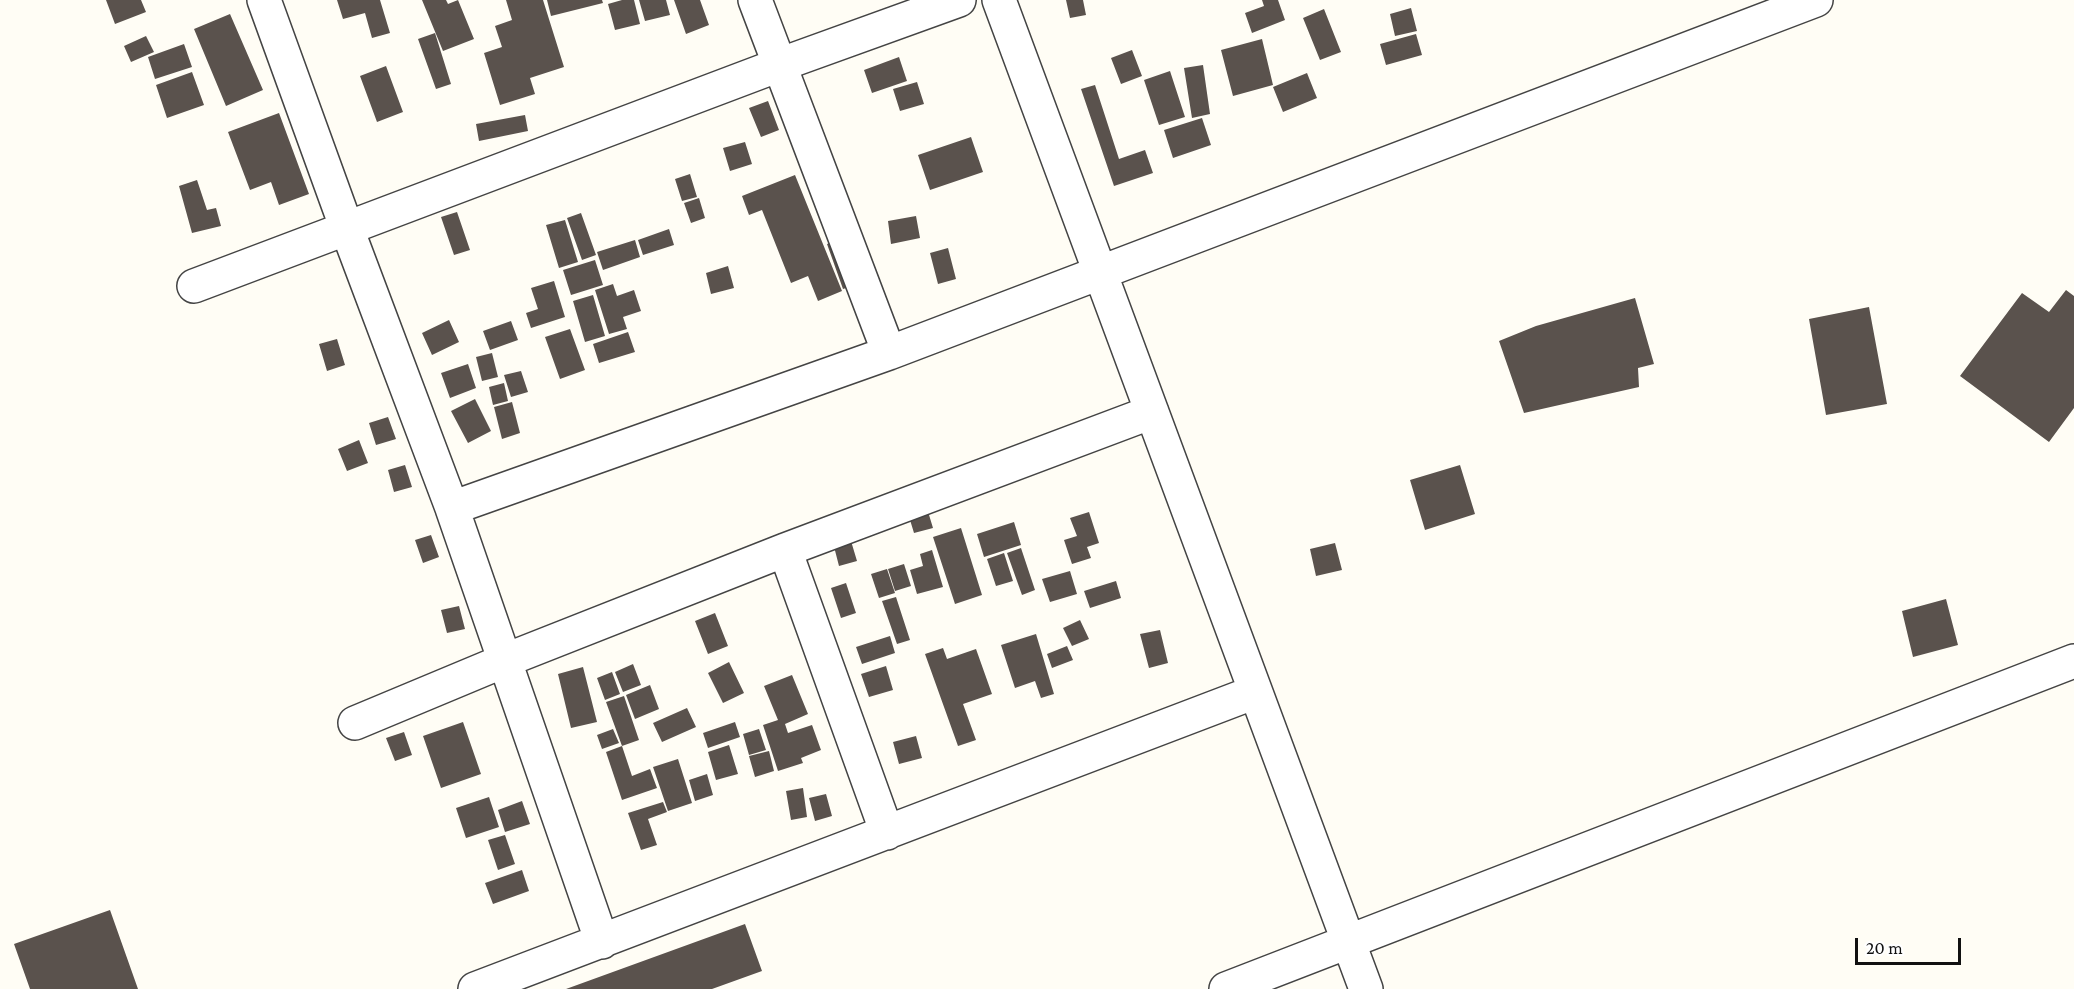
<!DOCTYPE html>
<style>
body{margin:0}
#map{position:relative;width:2074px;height:989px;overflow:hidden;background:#fffdf5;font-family:"Crimson Pro",serif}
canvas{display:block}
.scale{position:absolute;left:1855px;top:938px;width:106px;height:27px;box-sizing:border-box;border:3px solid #111;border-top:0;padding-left:8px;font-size:18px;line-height:21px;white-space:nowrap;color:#111;-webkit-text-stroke:4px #fff;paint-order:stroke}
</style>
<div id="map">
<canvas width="2074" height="989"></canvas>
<div class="scale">20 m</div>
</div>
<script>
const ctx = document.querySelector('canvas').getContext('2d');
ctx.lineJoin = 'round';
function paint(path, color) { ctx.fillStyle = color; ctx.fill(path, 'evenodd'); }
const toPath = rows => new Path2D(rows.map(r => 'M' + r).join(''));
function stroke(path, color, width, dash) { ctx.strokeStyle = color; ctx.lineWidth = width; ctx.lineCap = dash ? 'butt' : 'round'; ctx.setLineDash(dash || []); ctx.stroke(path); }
paint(toPath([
 [106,0,141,0,146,12,115,24],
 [337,0,380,0,390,33,372,38,365,13,343,19],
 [422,0,446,0,448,4,458,0,474,39,443,51],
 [506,0,543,0,564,67,530,78,535,94,500,105,484,53,502,47,495,26,512,20],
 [547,0,602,0,603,3,551,16],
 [622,0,634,0,640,24,615,30,608,4],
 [639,0,666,0,670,15,645,21],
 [674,0,700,0,709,25,686,34],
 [1066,0,1083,0,1086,15,1070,18],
 [1262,0,1278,0,1285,20,1252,33,1245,13,1264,6],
 [1411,8,1417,31,1395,36,1390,14],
 [1324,9,1341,52,1320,60,1303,18],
 [230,14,263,90,226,106,194,29],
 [435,33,451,84,436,89,418,39],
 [1416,34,1422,55,1386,65,1380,44],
 [146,36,154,52,131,62,124,46],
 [1262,39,1273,85,1233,96,1221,50],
 [184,44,192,67,155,79,148,57],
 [1132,50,1142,76,1121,84,1111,58],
 [899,57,907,81,872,93,864,70],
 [1203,65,1210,114,1192,118,1184,68],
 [386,66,403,112,377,122,360,76],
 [1170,71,1185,117,1159,125,1144,80],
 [192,72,204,105,167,118,156,85],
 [1307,73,1317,98,1283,112,1273,87],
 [917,82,924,104,900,111,893,89],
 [1095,85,1119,159,1145,150,1153,173,1114,186,1081,89],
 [768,101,779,130,761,137,749,108],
 [279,113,309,194,279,205,271,182,250,190,228,132],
 [525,115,528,131,479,141,476,124],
 [1202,118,1211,145,1173,158,1164,130],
 [971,137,983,172,930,190,918,155],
 [745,142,752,164,730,171,723,148],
 [690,174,697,197,682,201,675,179],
 [795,175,842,291,818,301,808,276,791,283,762,210,749,215,742,196],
 [197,180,207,210,216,208,221,226,192,233,179,186],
 [699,198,705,218,691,223,684,203],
 [457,212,470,250,454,255,441,217],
 [581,213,596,255,582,260,567,218],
 [916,216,920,238,891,244,888,221],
 [565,220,578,262,559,268,546,225],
 [669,229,674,245,643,255,638,240],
 [840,239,856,285,843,289,827,244],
 [635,240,640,257,603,270,597,252],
 [948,248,956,279,938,284,930,253],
 [595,260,603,285,571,295,563,270],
 [728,266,734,288,711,294,706,273],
 [554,281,565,317,531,328,526,313,538,309,531,288],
 [613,284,617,296,634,290,641,311,623,317,627,329,609,334,595,290],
 [2066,290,2074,296,2074,408,2049,442,1960,376,2022,293,2049,312],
 [593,295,605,336,585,342,573,301],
 [1635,298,1654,364,1638,368,1639,387,1524,413,1499,341,1536,326],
 [1869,307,1887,404,1826,415,1809,319],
 [449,320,459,342,432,355,422,333],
 [511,321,518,340,490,350,483,331],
 [570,329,585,370,560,379,545,337],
 [628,332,635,352,599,363,593,344],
 [337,339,345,365,327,371,319,344],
 [492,353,498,377,482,381,476,357],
 [468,364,476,388,450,398,441,373],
 [521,371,528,392,511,397,504,375],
 [504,383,508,401,493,405,489,387],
 [475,399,491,431,468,443,451,411],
 [512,402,520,433,502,439,494,407],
 [388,417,396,439,376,445,369,423],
 [359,440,368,463,347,471,338,449],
 [405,465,412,487,394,492,388,470],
 [1460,465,1475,514,1425,530,1410,480],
 [926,505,933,528,914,533,907,510],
 [1089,512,1099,543,1087,547,1091,558,1072,564,1064,540,1077,536,1070,518],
 [1014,522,1021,545,984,557,977,534],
 [961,528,982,595,955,604,933,537],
 [848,531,857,561,839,566,831,535],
 [431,535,439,557,423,563,415,540],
 [1335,543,1342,570,1316,576,1310,549],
 [1021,548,1035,590,1022,595,1007,553],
 [932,550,943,587,917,594,910,570,923,566,920,554],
 [1004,553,1013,581,996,586,987,559],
 [904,564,911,586,895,591,888,569],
 [887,569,895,593,879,598,871,574],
 [1070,571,1077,594,1050,602,1042,579],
 [1116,581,1121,598,1090,608,1084,591],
 [846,583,856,613,841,618,831,588],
 [896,597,910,640,897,644,882,601],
 [1946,599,1958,645,1913,657,1902,611],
 [459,606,465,629,447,633,441,610],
 [715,613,728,646,708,654,695,621],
 [1080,620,1089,639,1072,646,1063,628],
 [1160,630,1168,663,1149,668,1140,634],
 [1036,634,1054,694,1041,698,1035,681,1015,688,1001,645],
 [890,636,895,653,862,664,856,647],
 [1067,646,1073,660,1052,668,1047,654],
 [943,648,947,659,976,649,992,694,963,704,976,740,958,746,925,654],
 [729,662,744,693,723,703,708,673],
 [633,664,641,685,623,692,615,672],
 [886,666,893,690,869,697,861,674],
 [583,667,597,722,571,728,558,674],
 [612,672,620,694,605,700,597,678],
 [792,675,808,714,785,724,788,733,812,725,821,750,801,758,803,763,778,771,763,725,778,720,764,686],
 [650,685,659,709,635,719,626,695],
 [624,696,639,740,622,746,606,702],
 [687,708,696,727,662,742,653,723],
 [463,722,481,774,441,788,423,736],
 [735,722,740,737,708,748,703,733],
 [613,729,619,743,602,749,597,735],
 [759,729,766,750,749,755,743,734],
 [404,732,412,755,395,761,386,738],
 [916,736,922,758,899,764,893,742],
 [729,745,738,774,716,780,708,752],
 [622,746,632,776,650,769,657,788,622,800,606,752],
 [769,751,774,771,755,777,749,756],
 [678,759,692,803,668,811,653,767],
 [707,774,713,795,695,801,689,780],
 [803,788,807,817,791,820,786,791],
 [826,794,832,816,815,821,809,798],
 [489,797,499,827,466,838,456,808],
 [522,801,530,824,505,832,498,810],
 [663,802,667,812,648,819,657,845,641,850,628,813],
 [505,835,515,864,498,870,488,840],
 [522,870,529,891,493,904,485,883],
 [110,910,138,989,30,989,14,944],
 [745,924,762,971,712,989,566,989]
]), '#5a524d');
const street = toPath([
 [264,0,347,229,452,508,602,942],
 [755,0,889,353],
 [999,0,1366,989],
 [194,286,779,65,959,0],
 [452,508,889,353,1816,0],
 [785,550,887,833],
 [355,723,506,660,785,550,1152,412],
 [475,989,1255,692],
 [1226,989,2074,661]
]);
stroke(street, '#444', 36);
stroke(street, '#fff', 33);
</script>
